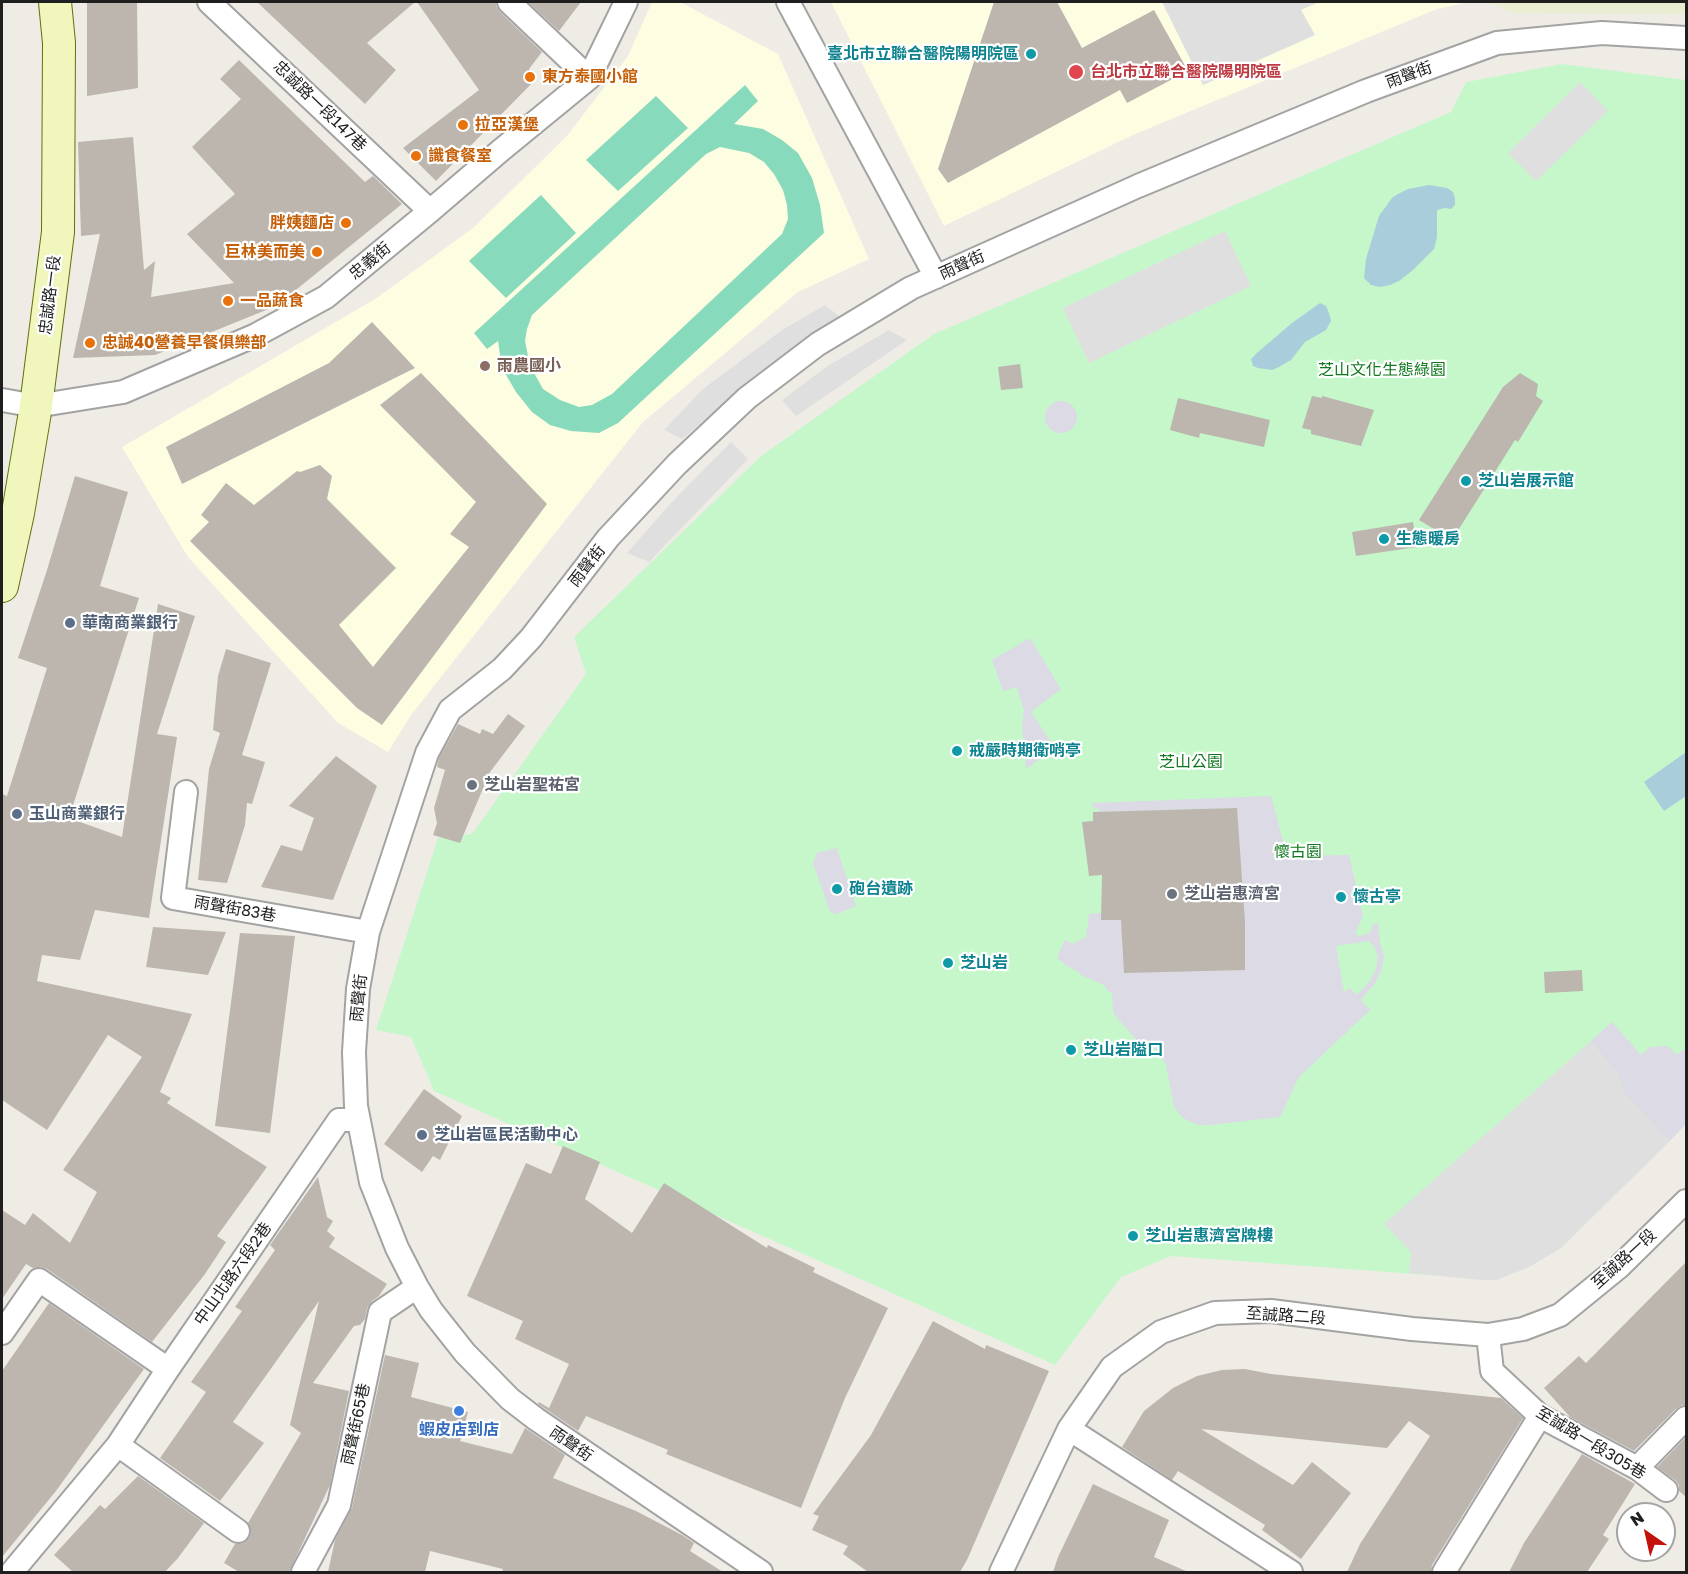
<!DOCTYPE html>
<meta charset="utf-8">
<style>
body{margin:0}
#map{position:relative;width:1688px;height:1574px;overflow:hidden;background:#efece6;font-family:"Golos Text",sans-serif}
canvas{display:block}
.frame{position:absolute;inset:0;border:3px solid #1f1f1f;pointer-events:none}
.north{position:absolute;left:1616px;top:1502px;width:60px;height:60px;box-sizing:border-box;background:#fff;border:2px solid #a5a5a5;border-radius:50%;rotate:326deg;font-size:16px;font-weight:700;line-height:24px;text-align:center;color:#1f1f1f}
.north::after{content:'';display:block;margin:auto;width:21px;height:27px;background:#c3120b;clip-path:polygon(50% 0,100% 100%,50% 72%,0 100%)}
</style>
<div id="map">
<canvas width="1688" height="1574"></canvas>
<div class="frame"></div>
<div class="north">N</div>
</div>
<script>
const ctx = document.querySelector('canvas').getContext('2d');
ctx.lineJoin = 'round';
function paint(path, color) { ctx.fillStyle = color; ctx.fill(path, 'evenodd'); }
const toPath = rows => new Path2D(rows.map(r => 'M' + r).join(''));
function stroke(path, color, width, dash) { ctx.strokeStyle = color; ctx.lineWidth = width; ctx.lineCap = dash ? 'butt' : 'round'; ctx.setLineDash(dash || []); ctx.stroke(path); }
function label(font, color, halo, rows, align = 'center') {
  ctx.font = font + ' "Golos Text","Noto Sans TC",sans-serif'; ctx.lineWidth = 4.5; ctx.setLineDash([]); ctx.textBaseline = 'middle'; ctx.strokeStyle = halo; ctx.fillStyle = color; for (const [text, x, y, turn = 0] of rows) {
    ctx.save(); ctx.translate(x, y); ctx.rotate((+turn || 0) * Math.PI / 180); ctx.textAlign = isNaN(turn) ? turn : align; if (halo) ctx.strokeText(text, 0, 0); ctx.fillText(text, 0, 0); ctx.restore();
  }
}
paint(toPath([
 [652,2,680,2,778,54,869,259,798,292,643,422,411,715,388,752,338,723,188,557,122,447,375,299,473,228,567,136,628,56],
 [831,2,1469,2,1437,9,1133,135,944,226]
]), '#fcfde1');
paint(toPath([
 [1487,2,1686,2,1686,14,1514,13]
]), '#eaedd2');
paint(toPath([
 [1562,64,1686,80,1686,1120,1561,1248,1529,1267,1496,1280,1171,1256,1121,1277,1055,1365,434,1091,411,1037,376,1030,438,838,472,834,586,674,574,637,761,456,934,334,1451,112,1466,82]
]), '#c6f7cb');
paint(toPath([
 [745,85,758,101,734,124,763,129,782,140,798,153,812,178,820,205,824,233,618,423,599,433,571,431,550,425,532,412,516,392,502,368,498,341,487,349,474,333],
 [720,147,749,153,764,162,774,174,783,190,787,205,788,219,782,234,612,394,592,405,579,407,560,400,543,389,533,371,528,356,525,341,527,329,532,315,706,154],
 [656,96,688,128,618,191,586,160],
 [541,195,576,233,506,298,469,261]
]), '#88dabd');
paint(toPath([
 [1162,2,1319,2,1301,10,1315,35,1203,85],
 [1580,82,1608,111,1536,181,1508,153],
 [1225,231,1251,286,1089,363,1063,308],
 [825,305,840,317,758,375,682,439,664,430,703,389,782,330],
 [889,330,907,340,796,416,782,400,826,367],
 [731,442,748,459,649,562,627,553,671,503],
 [1591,1041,1618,1073,1622,1090,1670,1141,1561,1248,1529,1267,1496,1280,1482,1280,1409,1273,1411,1252,1384,1224]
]), '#dfdfdf');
paint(toPath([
 '1045 417a16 16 0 1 1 32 0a16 16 0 1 1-32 0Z',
 [1030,638,1061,689,1031,712,1055,748,1026,769,1022,725,1024,711,1017,687,1003,691,992,660],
 [1271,796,1287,856,1349,855,1363,915,1355,934,1359,936,1367,934,1371,930,1373,924,1378,923,1380,942,1384,955,1382,968,1376,982,1361,1000,1370,1010,1299,1077,1280,1117,1210,1125,1198,1125,1183,1118,1174,1107,1166,1064,1154,1047,1142,1042,1138,1042,1113,1013,1112,992,1109,992,1104,985,1079,974,1079,972,1067,966,1057,958,1065,940,1073,944,1081,939,1086,938,1089,914,1101,913,1102,920,1121,920,1245,970,1237,808,1099,812,1099,808,1093,809,1092,803],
 [1369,941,1375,948,1378,957,1376,969,1370,981,1357,995,1350,988,1344,992,1336,946],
 [837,848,856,906,836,914,830,912,813,863,817,853],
 [1612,1022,1641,1055,1650,1047,1668,1046,1677,1055,1684,1049,1686,1051,1686,1124,1670,1141,1623,1091,1618,1073,1591,1041]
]), '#dbdae5');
paint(toPath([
 [1429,185,1447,188,1453,192,1455,198,1455,205,1451,209,1445,208,1437,210,1437,237,1434,249,1413,270,1399,281,1390,285,1380,287,1371,285,1364,278,1366,259,1379,216,1392,198,1398,194,1408,189],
 [1320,303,1326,306,1329,313,1331,321,1326,330,1305,342,1291,360,1279,367,1272,370,1258,368,1253,366,1251,359,1258,352,1292,323],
 [1686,752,1686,796,1664,811,1644,782]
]), '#a9cdda');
paint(toPath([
 [87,2,137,2,138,88,87,96],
 [257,2,415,2,367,43,396,70,365,104],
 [417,2,496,2,496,6,500,12,542,52,529,69,537,78,436,181,403,148,479,90],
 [528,2,581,2,559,31],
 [994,2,1057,2,1082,48,1154,10,1188,71,1127,103,1120,90,948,183,938,169],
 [239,60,365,182,373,176,402,204,276,306,155,355,73,358,100,234,81,236,78,142,133,137,144,270,155,261,151,297,234,283,187,234,235,194,192,147,241,99,220,79],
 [372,322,415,368,182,484,166,447,329,363],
 [1020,364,1023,388,1001,390,998,367],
 [421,373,547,504,382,725,357,708,190,541,209,522,201,515,226,483,254,505,297,471,300,472,320,465,332,476,327,499,396,568,339,625,373,667,469,547,450,534,476,502,380,405],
 [1520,373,1538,384,1536,396,1543,401,1518,442,1515,440,1452,540,1419,520,1503,387],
 [1312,396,1322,398,1322,396,1374,410,1361,446,1311,434,1311,430,1302,428],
 [1178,398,1270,420,1264,447,1200,433,1199,438,1170,430],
 [75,476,128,492,100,586,139,598,69,818,122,837,158,604,195,616,157,734,177,737,149,918,95,910,80,960,42,955,37,981,192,1014,160,1092,171,1098,167,1103,267,1167,217,1236,226,1242,205,1274,152,1342,47,1269,41,1267,33,1268,26,1264,2,1299,2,1210,25,1225,33,1213,70,1243,97,1192,63,1170,142,1057,108,1035,47,1130,2,1100,2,794,7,796,47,668,18,658,47,570],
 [1413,522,1417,547,1356,556,1352,532],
 [226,649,271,663,242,755,265,762,252,804,247,803,245,825,227,883,198,880,209,769,220,733,213,730,218,676],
 [508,714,525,726,490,772,460,843,433,835,437,823,434,808,445,770,437,767,439,758,458,724,480,734,482,729,493,734],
 [336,756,377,786,333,900,261,887,281,845,302,851,314,818,289,806],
 [1237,808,1245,922,1245,970,1124,973,1121,920,1101,920,1102,875,1089,876,1082,822,1093,821,1093,812],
 [153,927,226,932,208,975,146,967],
 [240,933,295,936,270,1133,215,1126],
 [1582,970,1583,991,1545,993,1544,972],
 [424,1089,462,1116,440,1160,433,1156,422,1172,384,1144],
 [563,1146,600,1162,585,1199,632,1233,664,1183,767,1248,768,1245,815,1268,813,1272,888,1308,845,1398,801,1508,666,1454,668,1450,586,1416,578,1431,538,1404,539,1402,549,1408,569,1364,515,1339,523,1321,467,1296,526,1163,551,1174],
 [318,1177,327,1217,333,1221,327,1231,335,1238,329,1247,387,1284,379,1296,372,1301,367,1308,365,1319,360,1325,354,1326,313,1383,349,1391,330,1485,289,1572,239,1572,224,1563,235,1544,243,1543,249,1538,251,1532,248,1523,301,1433,290,1425,319,1301,233,1422,264,1443,220,1501,160,1458,206,1392,191,1382,242,1311,235,1307,275,1250,270,1245],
 [1686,1262,1686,1405,1682,1405,1676,1409,1634,1451,1570,1417,1544,1388,1579,1356,1586,1363],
 [49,1303,144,1369,56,1491,2,1557,2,1371],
 [933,1321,985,1349,986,1345,1049,1371,967,1560,960,1572,868,1572,843,1554,848,1546,812,1530,819,1516,813,1514,871,1435],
 [385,1355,419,1363,411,1397,468,1412,460,1441,512,1454,525,1428,565,1455,553,1478,636,1511,682,1535,694,1543,690,1551,723,1572,502,1572,503,1569,430,1551,425,1572,328,1572,335,1540,352,1508],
 [1245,1369,1271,1374,1501,1398,1523,1418,1432,1565,1431,1572,1347,1572,1360,1544,1430,1436,1409,1421,1387,1448,1201,1429,1293,1485,1312,1462,1351,1493,1301,1559,1262,1530,1265,1525,1178,1471,1172,1480,1122,1447,1144,1411,1173,1388,1197,1376,1222,1370],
 [1686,1437,1686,1497,1679,1491,1679,1485,1675,1480,1657,1467],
 [1582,1454,1635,1484,1603,1535,1609,1539,1587,1572,1509,1572,1524,1543],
 [138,1476,204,1523,178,1558,165,1572,73,1572,54,1555,100,1505,105,1509],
 [1093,1484,1169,1520,1154,1557,1188,1572,1053,1572,1058,1557]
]), '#bcb6af');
const street = toPath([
 [209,2,430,211],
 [509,2,589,78],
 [788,2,936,277],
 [2,400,36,406,123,392,256,335,326,297,430,211,500,151,589,78,626,2],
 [186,792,173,898,368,932],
 [2,1333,39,1280,168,1369],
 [1488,1335,1492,1371,1540,1416,1637,1468,1666,1490],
 [1069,1429,1291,1572],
 [118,1445,238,1531],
 [1637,1468,1686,1418],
 [12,1572,118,1445,168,1369,339,1120,358,1120],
 [303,1572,339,1505,380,1312,417,1287],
 [761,1572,536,1419,510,1399,465,1353,431,1310,417,1287,397,1248,371,1182,356,1106,354,1052,358,989,368,932,427,753,450,710,502,669,531,638,608,538,677,464,747,398,818,344,911,288,1138,186,1366,91,1497,43,1602,33,1686,38],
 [1001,1572,1069,1429,1112,1367,1161,1332,1215,1313,1271,1311,1412,1329,1488,1335,1523,1329,1560,1315,1619,1267,1686,1201],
 [1444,1572,1540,1416]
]);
const secondary = toPath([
 [2,586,18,513,36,406,58,232,59,43,55,2]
]);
stroke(street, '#a3a3a3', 26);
stroke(secondary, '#63710b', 34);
stroke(street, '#fff', 22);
stroke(secondary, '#f1f6bd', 32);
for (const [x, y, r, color] of [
 [1031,54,6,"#0f9aa8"],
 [1076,72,8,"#e0444e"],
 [530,77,6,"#e8710a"],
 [463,125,6,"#e8710a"],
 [416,156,6,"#e8710a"],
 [346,223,6,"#e8710a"],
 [317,252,6,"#e8710a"],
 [228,301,6,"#e8710a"],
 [90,343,6,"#e8710a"],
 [485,366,6,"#8d6e63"],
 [1466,481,6,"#0f9aa8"],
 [1384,539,6,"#0f9aa8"],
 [70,623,6,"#5c6f8a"],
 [957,751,6,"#0f9aa8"],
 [472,785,6,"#6b7280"],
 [17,814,6,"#5c6f8a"],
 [837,889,6,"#0f9aa8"],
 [1172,894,6,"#6b7280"],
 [1341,897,6,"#0f9aa8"],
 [948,963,6,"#0f9aa8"],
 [1071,1050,6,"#0f9aa8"],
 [422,1135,6,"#5c6f8a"],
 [1133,1236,6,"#0f9aa8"],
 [459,1411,6,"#3f7fe0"]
]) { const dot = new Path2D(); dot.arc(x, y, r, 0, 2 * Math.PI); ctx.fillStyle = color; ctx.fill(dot); stroke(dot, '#fff', 2); }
label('bold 16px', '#0d838f', '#fff', [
 ["臺北市立聯合醫院陽明院區",1019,54,"right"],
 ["芝山岩展示館",1478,481],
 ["生態暖房",1396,539],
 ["戒嚴時期衛哨亭",969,751],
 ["砲台遺跡",849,889],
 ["懷古亭",1353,897],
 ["芝山岩",960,963],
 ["芝山岩隘口",1083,1050],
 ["芝山岩惠濟宮牌樓",1145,1236]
], 'left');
label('bold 16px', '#be3a42', '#fff', [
 ["台北市立聯合醫院陽明院區",1090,72]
], 'left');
label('16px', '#1f1f1f', '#fff', [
 ["雨聲街",1409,75,-20],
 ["忠誠路一段147巷",320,106,44],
 ["忠義街",370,261,-40],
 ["雨聲街",962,265,-24],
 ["忠誠路一段",50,295,-83],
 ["雨聲街",587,566,-52],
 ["雨聲街83巷",235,909,10],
 ["雨聲街",359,998,-84],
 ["至誠路一段",1624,1259,-42],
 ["中山北路六段2巷",233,1274,-55],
 ["至誠路二段",1286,1316,4],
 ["雨聲街65巷",356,1424,-78],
 ["至誠路一段305巷",1591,1443,31],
 ["雨聲街",571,1444,35]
]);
label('bold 16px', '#c56008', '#fff', [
 ["東方泰國小館",542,77],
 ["拉亞漢堡",475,125],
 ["識食餐室",428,156],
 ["胖姨麵店",334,223,"right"],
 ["巨林美而美",305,252,"right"],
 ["一品蔬食",240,301],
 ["忠誠40營養早餐俱樂部",102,343]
], 'left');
label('bold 16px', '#785e54', '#fff', [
 ["雨農國小",497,366]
], 'left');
label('16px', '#12781e', '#fff', [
 ["芝山文化生態綠園",1382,370],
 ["芝山公園",1191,762],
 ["懷古園",1298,852]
]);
label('bold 16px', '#4e5e75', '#fff', [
 ["華南商業銀行",82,623],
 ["玉山商業銀行",29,814],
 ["芝山岩區民活動中心",434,1135]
], 'left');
label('bold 16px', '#5b616d', '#fff', [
 ["芝山岩聖祐宮",484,785],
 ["芝山岩惠濟宮",1184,894]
], 'left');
label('bold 16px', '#366cbe', '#fff', [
 ["蝦皮店到店",459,1430]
]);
</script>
